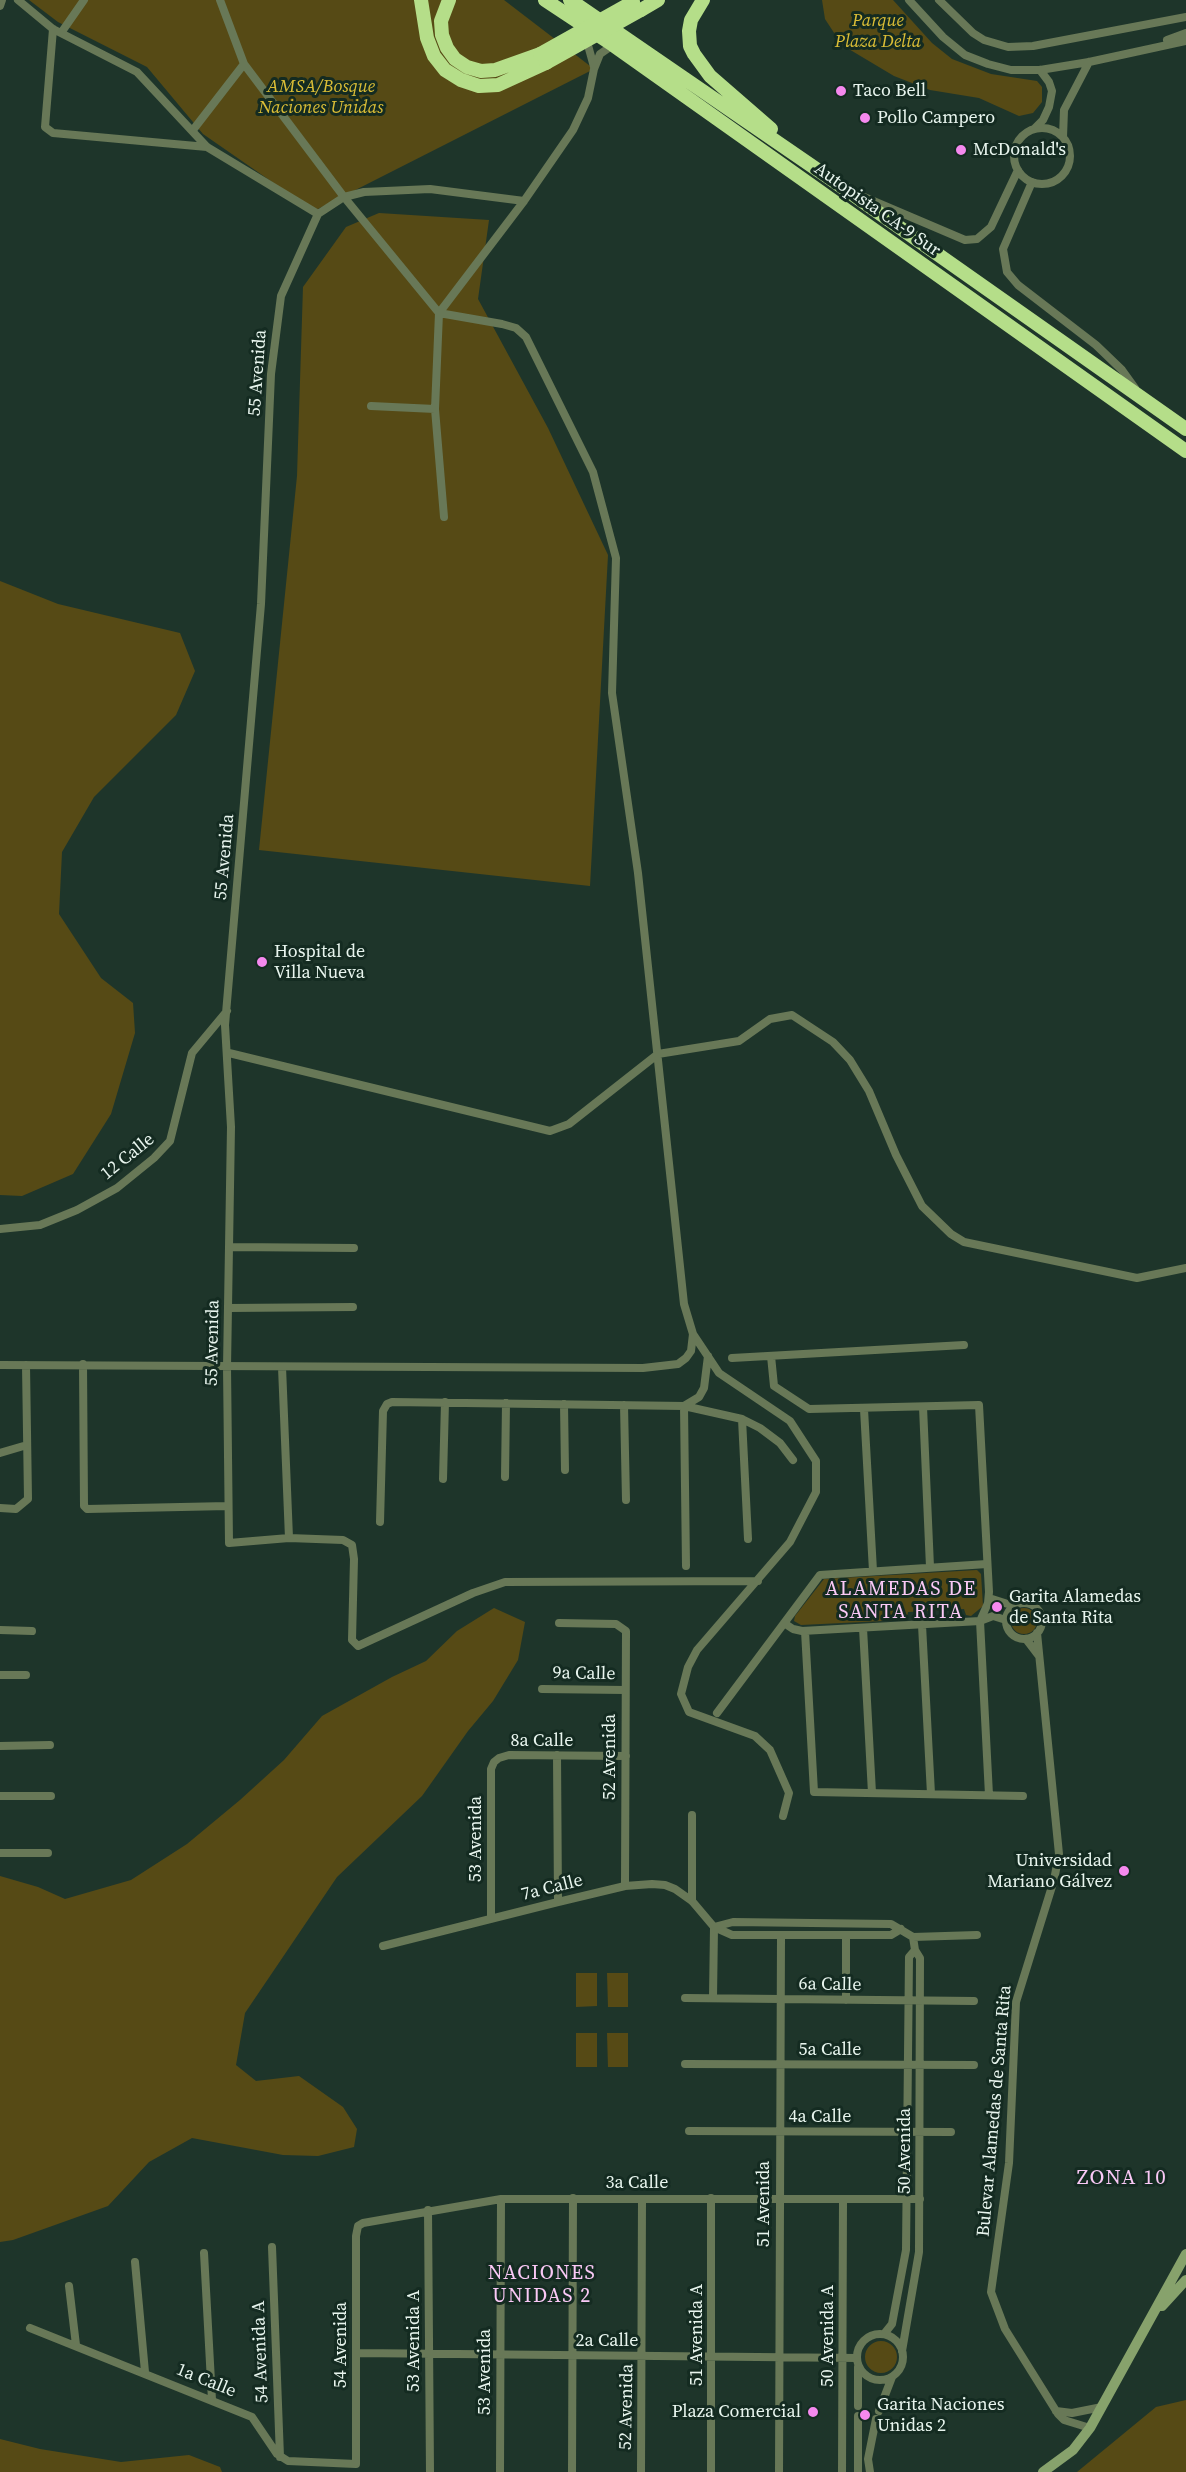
<!DOCTYPE html>
<meta charset="utf-8">
<style>
body{margin:0}
canvas{display:block;background:#1e352a}
</style>
<canvas width="1186" height="2472"></canvas>
<script>
const ctx = document.querySelector('canvas').getContext('2d');
ctx.lineJoin = 'round';
function paint(path, color) { ctx.fillStyle = color; ctx.fill(path, 'evenodd'); }
const toPath = rows => new Path2D(rows.map(r => 'M' + r).join(''));
function stroke(path, color, width, dash) { ctx.strokeStyle = color; ctx.lineWidth = width; ctx.lineCap = dash ? 'butt' : 'round'; ctx.setLineDash(dash || []); ctx.stroke(path); }
function label(font, color, halo, rows, align = 'center') {
  ctx.font = font + ' "Source Serif 4",serif'; ctx.lineWidth = 6; ctx.setLineDash([]); ctx.textBaseline = 'middle'; ctx.strokeStyle = halo; ctx.fillStyle = color; for (const [text, x, y, turn = 0] of rows) {
    ctx.save(); ctx.translate(x, y); ctx.rotate((+turn || 0) * Math.PI / 180); ctx.textAlign = isNaN(turn) ? turn : align; if (halo) ctx.strokeText(text, 0, 0); ctx.fillText(text, 0, 0); ctx.restore();
  }
}
paint(toPath([
 [29,0,504,0,594,69,314,211,203,134,147,67,58,22],
 [822,0,893,0,932,43,952,59,991,74,1037,81,1042,87,1042,102,1033,113,1019,116,979,98,930,90,894,76,842,45,825,19],
 [379,213,489,220,478,299,548,428,608,555,590,886,259,850,297,476,303,287,346,227],
 [0,581,58,604,180,633,195,671,176,715,94,797,62,852,59,914,101,978,133,1003,135,1033,111,1114,73,1174,22,1196,0,1195],
 [977,1570,981,1574,983,1606,971,1616,966,1615,964,1609,908,1612,907,1618,903,1620,801,1625,794,1621,795,1616,824,1579],
 '1011 1621a13 13 0 1 1 26 0a13 13 0 1 1-26 0Z',
 [494,1608,525,1622,518,1660,493,1701,468,1731,422,1796,337,1877,245,2013,236,2065,256,2081,299,2076,343,2107,357,2129,354,2147,318,2156,283,2155,192,2138,149,2162,108,2206,13,2240,0,2242,0,1876,38,1887,65,1899,131,1880,187,1844,240,1800,284,1760,322,1716,392,1677,426,1661,457,1631],
 [576,1973,597,1973,597,2006,576,2007],
 [607,1973,628,1973,628,2007,608,2007],
 [576,2033,597,2033,597,2067,576,2067],
 [607,2033,628,2033,628,2067,608,2067],
 '865 2357a16 16 0 1 1 32 0a16 16 0 1 1-32 0Z',
 [1186,2400,1186,2472,1077,2472,1156,2407],
 [0,2439,40,2449,121,2462,189,2455,220,2467,222,2472,0,2472]
]), '#564a15');
stroke(toPath([
 [18,0,53,29,137,72,207,147,318,214],
 [220,0,244,64,344,197,439,313,502,324,516,328,526,337,593,472,616,558,612,693,638,873,684,1304,693,1334,719,1373,790,1421,816,1461,816,1492,790,1542,697,1650,688,1667,681,1694,689,1712,755,1736,770,1750,789,1793,783,1816],
 [909,0,943,37,965,55,988,64,1011,70,1040,70,1089,62,1186,41],
 [939,0,973,33,984,40,1008,47,1033,46,1186,17],
 [0,6,2,0],
 [53,29,45,127,53,133,207,147],
 [61,33,84,0],
 [586,38,594,67],
 [1167,40,1186,33],
 '1014 156a28 28 0 1 1 56 0a28 28 0 1 1-56 0Z',
 [1034,129,1043,120,1049,107,1052,91,1049,82,1040,70],
 [193,130,244,64],
 [1063,137,1064,110,1089,62],
 [1032,182,1003,249,1007,272,1018,285,1096,345,1122,370,1135,388],
 [864,197,965,240,977,239,991,227,1018,170],
 [524,201,430,189,364,192,344,197,318,214,281,296,271,374,261,604,225,1025,231,1127,227,1367,229,1543,289,1538,343,1540,352,1545,354,1559,352,1640,358,1646,473,1593,505,1582,758,1581],
 [371,406,435,409],
 [444,517,435,409,439,313,524,201,573,130,588,98,594,69,600,54,613,45],
 [229,1053,550,1131,569,1124,658,1054,739,1041,770,1019,792,1015,833,1042,850,1060,869,1091,896,1155,922,1206,951,1234,964,1242,1137,1278,1186,1268],
 [0,1229,40,1225,77,1210,117,1188,154,1158,170,1141,192,1053,227,1011],
 [230,1247,354,1248],
 [229,1308,353,1307],
 [771,1356,774,1386,809,1409,979,1405,989,1592,988,1603,980,1621,989,1795],
 [732,1358,964,1345],
 [83,1364,84,1506,87,1509,228,1506],
 [0,1365,643,1368,678,1364,686,1358,691,1351,693,1334],
 [282,1367,289,1538],
 [564,1404,565,1470],
 [624,1405,626,1500],
 [923,1407,930,1567],
 [864,1409,873,1571],
 [742,1419,760,1428,780,1443,793,1460],
 [0,1453,27,1445],
 [505,1477,506,1403],
 [443,1479,445,1402],
 [0,1508,16,1509,28,1499,26,1365],
 [380,1522,383,1411,387,1404,392,1402,684,1406,699,1397,704,1388,708,1356],
 [686,1566,684,1406,742,1419,748,1539],
 [989,1598,1014,1606],
 '1006 1621a18 18 0 1 1 36 0a18 18 0 1 1-36 0Z',
 [559,1623,616,1624,626,1631,625,1886],
 [784,1623,793,1629,802,1631,980,1621,993,1616,1006,1620],
 [922,1625,931,1794],
 [863,1628,872,1793],
 [0,1630,32,1631],
 [805,1631,814,1792,1023,1796],
 [1037,1633,1059,1854,1054,1880,1016,2002,1009,2163,991,2292,1005,2329,1058,2414,1064,2420,1090,2428],
 [1026,1639,1039,1656],
 [0,1675,26,1675],
 [542,1689,625,1690],
 [717,1713,820,1575,987,1564],
 [0,1746,50,1745],
 [557,1755,558,1902],
 [0,1796,51,1796],
 [692,1815,692,1901],
 [0,1853,48,1853],
 [491,1919,491,1769,494,1762,499,1758,509,1755,626,1756],
 [714,1927,733,1922,891,1924,913,1937,977,1935],
 [383,1946,558,1902,625,1886,652,1884,665,1885,675,1889,692,1901,714,1927,732,1935,891,1935,901,1929],
 [685,1998,974,2001],
 [713,1998,714,1927],
 [846,2000,846,1936],
 [685,2064,974,2065],
 [689,2131,951,2132],
 [711,2198,711,2472],
 [428,2210,430,2472],
 [272,2247,280,2457],
 [204,2253,212,2400],
 [135,2262,145,2372],
 [69,2286,76,2345],
 [30,2328,252,2417,277,2454,288,2461,356,2464,356,2236,358,2226,363,2223,501,2199,920,2199],
 [884,2334,892,2324,906,2250,909,1957,915,1950],
 '857 2357a23 23 0 1 1 46 0a23 23 0 1 1-46 0Z',
 [902,2351,919,2252,920,1958,915,1950,913,1937],
 [357,2353,857,2358],
 [858,2406,858,2367],
 [879,2411,892,2377],
 [1056,2411,1072,2413,1102,2407],
 [500,2472,501,2199],
 [572,2472,573,2198],
 [641,2472,642,2199],
 [779,2472,781,1936],
 [842,2472,843,2200],
 [858,2472,858,2416],
 [870,2472,868,2459,876,2419]
]), '#687857', 8);
stroke(toPath([
 [1162,2306,1186,2280],
 [1043,2472,1073,2450,1090,2428,1186,2254]
]), '#87a26c', 10);
stroke(toPath([
 [421,0,427,38,434,56,445,70,461,80,479,86,498,85,546,63],
 [449,0,441,21,442,35,447,48,455,59,467,67,481,71,495,70,540,54],
 [545,0,613,45,1186,451],
 [570,0,825,175,1186,429],
 [703,0,691,20,689,31,690,46,694,54,710,76,771,129],
 [641,10,658,0]
]), '#b5de89', 14);
stroke(toPath([
 [540,54,633,2],
 [546,63,641,10]
]), '#b5de89', 14);
for (const [x, y, r, color] of [
 [841,91,6,"#f589ee"],
 [865,118,6,"#f589ee"],
 [961,150,6,"#f589ee"],
 [262,962,6,"#f589ee"],
 [997,1607,6,"#f589ee"],
 [1124,1871,6,"#f589ee"],
 [813,2412,6,"#f589ee"],
 [865,2415,6,"#f589ee"]
]) { const dot = new Path2D(); dot.arc(x, y, r, 0, 2 * Math.PI); ctx.fillStyle = color; ctx.fill(dot); stroke(dot, '#142b21', 2); }
label('italic 18px', '#dabd36', '#142b21', [
 ["Parque",878,21],
 ["Plaza Delta",878,42],
 ["AMSA/Bosque",321,87],
 ["Naciones Unidas",321,108]
]);
label('18px', '#e8f5ee', '#142b21', [
 ["Taco Bell",853,91],
 ["Pollo Campero",877,118],
 ["McDonald's",973,150],
 ["Hospital de",274,952],
 ["Villa Nueva",274,973],
 ["Garita Alamedas",1009,1597],
 ["de Santa Rita",1009,1618],
 ["Universidad",1112,1861,"right"],
 ["Mariano Gálvez",1112,1882,"right"],
 ["Garita Naciones",877,2405],
 ["Unidas 2",877,2426],
 ["Plaza Comercial",801,2412,"right"]
], 'left');
label('18px', '#e8f5ee', '#142b21', [
 ["Autopista CA-9 Sur",877,210,35],
 ["55 Avenida",258,373,-86],
 ["55 Avenida",225,857,-85],
 ["12 Calle",128,1157,-39],
 ["55 Avenida",213,1343,-89],
 ["9a Calle",584,1674,1],
 ["8a Calle",542,1741],
 ["52 Avenida",610,1757,-90],
 ["53 Avenida",476,1839,-90],
 ["7a Calle",552,1888,-14],
 ["6a Calle",830,1985,1],
 ["5a Calle",830,2050],
 ["Bulevar Alamedas de Santa Rita",995,2111,-85],
 ["4a Calle",820,2117],
 ["50 Avenida",905,2151,-90],
 ["3a Calle",637,2183],
 ["51 Avenida",764,2204,-90],
 ["51 Avenida A",697,2335,-90],
 ["50 Avenida A",828,2336,-90],
 ["53 Avenida A",414,2341,-90],
 ["2a Calle",607,2341],
 ["54 Avenida",341,2345,-90],
 ["54 Avenida A",261,2352,-92],
 ["53 Avenida",485,2372,-90],
 ["1a Calle",206,2381,22],
 ["52 Avenida",627,2407,-89]
]);
ctx.letterSpacing = '1.5px';
label('20px', '#fac9f6', '#142b21', [
 ["ALAMEDAS DE",901,1590],
 ["SANTA RITA",901,1613],
 ["NACIONES",542,2274],
 ["UNIDAS 2",542,2297]
]);
ctx.letterSpacing = '0px';
ctx.letterSpacing = '1.5px';
label('21px', '#fac9f6', '#142b21', [
 ["ZONA 10",1122,2179]
]);
ctx.letterSpacing = '0px';
</script>
